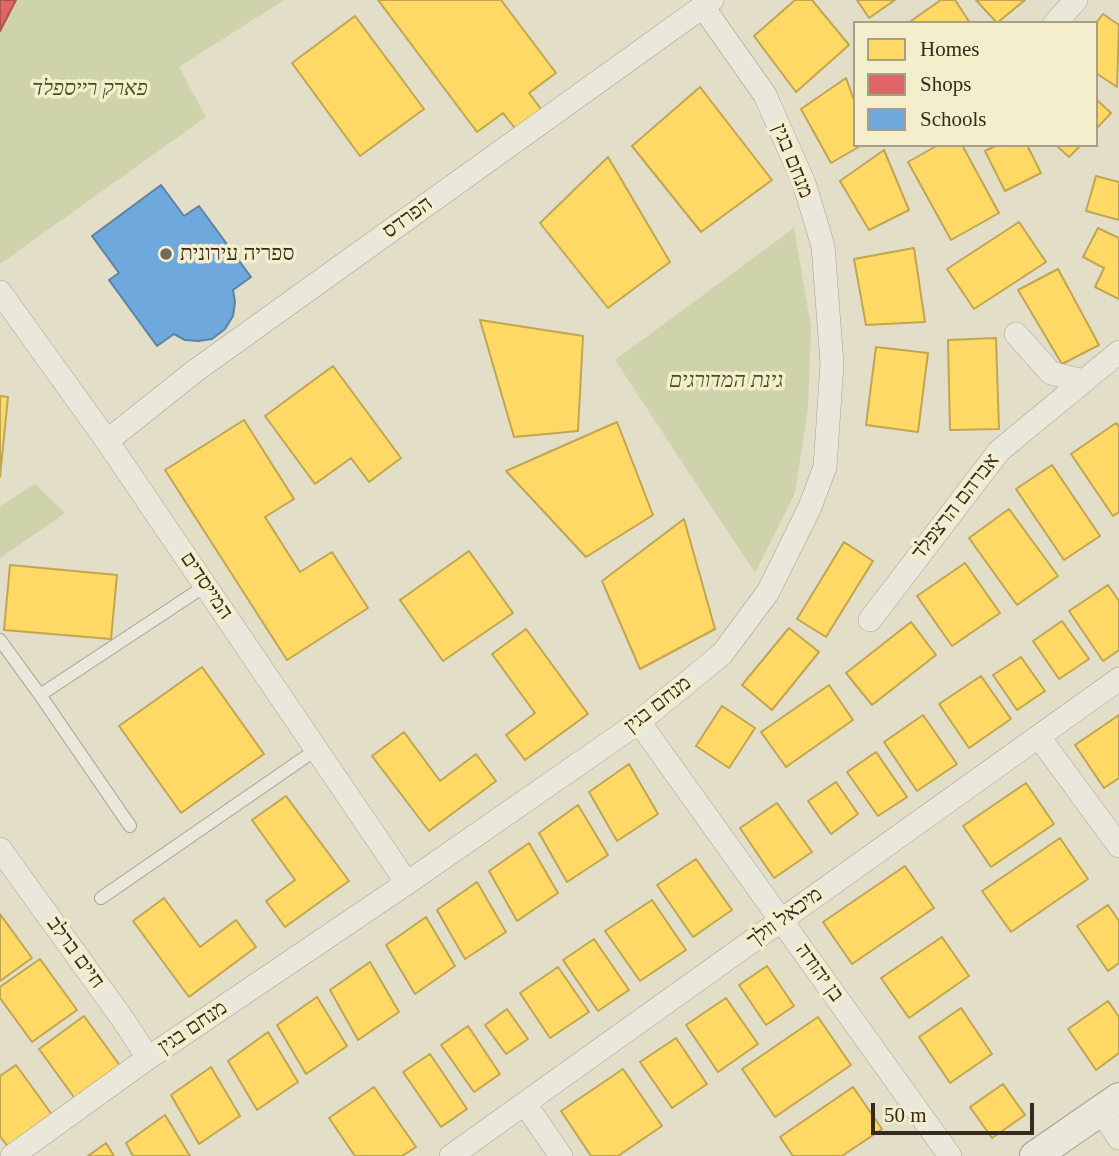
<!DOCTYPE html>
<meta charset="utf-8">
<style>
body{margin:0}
#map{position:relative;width:1119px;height:1156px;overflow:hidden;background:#e2dec8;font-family:"Times New Roman",serif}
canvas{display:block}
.legend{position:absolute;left:853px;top:21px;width:245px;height:126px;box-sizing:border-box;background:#f4eecd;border:2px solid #a7a086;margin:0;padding:9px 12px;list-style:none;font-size:21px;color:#342b1c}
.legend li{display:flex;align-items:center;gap:14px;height:35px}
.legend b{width:35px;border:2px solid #a7a086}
.scale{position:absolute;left:871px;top:1103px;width:163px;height:32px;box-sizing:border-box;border:4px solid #342b1c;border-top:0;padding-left:9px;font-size:21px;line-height:24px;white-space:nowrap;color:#342b1c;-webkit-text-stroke:5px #f4eecd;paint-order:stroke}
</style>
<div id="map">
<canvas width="1119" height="1156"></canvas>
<ul class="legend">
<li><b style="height:19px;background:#ffd966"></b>Homes</li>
<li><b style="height:19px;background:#e06666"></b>Shops</li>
<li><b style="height:19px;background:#6fa8dc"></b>Schools</li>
</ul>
<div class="scale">50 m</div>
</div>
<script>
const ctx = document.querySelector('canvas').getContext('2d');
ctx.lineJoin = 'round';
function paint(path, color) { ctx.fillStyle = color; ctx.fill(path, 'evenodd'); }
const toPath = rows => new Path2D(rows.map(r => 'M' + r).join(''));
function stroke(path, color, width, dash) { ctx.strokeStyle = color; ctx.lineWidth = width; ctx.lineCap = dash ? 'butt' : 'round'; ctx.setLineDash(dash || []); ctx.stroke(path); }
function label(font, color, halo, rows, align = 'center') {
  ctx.font = font + ' "Times New Roman",Heebo,serif'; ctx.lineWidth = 7; ctx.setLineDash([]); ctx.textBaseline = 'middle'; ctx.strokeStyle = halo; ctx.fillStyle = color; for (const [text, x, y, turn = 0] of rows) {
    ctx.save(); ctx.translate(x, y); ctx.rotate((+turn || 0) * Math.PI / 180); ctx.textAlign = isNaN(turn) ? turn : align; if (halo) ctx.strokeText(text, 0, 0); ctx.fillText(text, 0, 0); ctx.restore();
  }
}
paint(toPath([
 [0,0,284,0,179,67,206,117,0,264],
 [794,228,811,327,808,408,795,493,755,573,615,360],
 [35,484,65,513,0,558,0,506]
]), '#ced3ab');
const homes = toPath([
 [378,0,501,0,556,73,529,93,547,117,521,136,503,113,477,132,378,0],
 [795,0,812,0,849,45,796,92,754,36,795,0],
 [857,0,895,0,869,18,857,0],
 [941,0,955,0,970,23,908,23,941,0],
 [976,0,1025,0,997,23,976,0],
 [1103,14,1119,25,1117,87,1096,73,1096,23,1103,14],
 [355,16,424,109,360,156,292,63,355,16],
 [846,78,855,103,855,145,862,145,831,163,801,109,846,78],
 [700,87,772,180,701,232,632,146,700,87],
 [1096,99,1111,113,1096,129,1096,99],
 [938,145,962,145,999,213,951,240,908,162,938,145],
 [997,145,1027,145,1041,173,1005,191,985,151,997,145],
 [1056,145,1081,145,1069,157,1056,145],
 [884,150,909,210,869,230,840,181,884,150],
 [608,157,670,262,608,308,540,223,608,157],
 [1096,176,1119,182,1119,220,1086,211,1096,176],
 [1019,222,1046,262,974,309,947,269,1019,222],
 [1098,228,1119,238,1119,299,1095,287,1104,268,1083,257,1098,228],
 [914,248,925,322,866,325,854,259,914,248],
 [1058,269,1099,345,1062,364,1018,290,1058,269],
 [480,320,583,336,578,431,514,437,480,320],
 [996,338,999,429,950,430,948,340,996,338],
 [876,347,928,353,918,432,866,425,876,347],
 [333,366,401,458,369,482,351,458,315,484,265,416,333,366],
 [0,396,8,397,0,477,0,396],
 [244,420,294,499,265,517,300,572,332,552,368,608,287,660,165,470,244,420],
 [617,422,653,515,586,557,506,471,617,422],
 [1116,423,1119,427,1119,512,1113,516,1071,454,1116,423],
 [1052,465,1100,536,1064,560,1016,489,1052,465],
 [1009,509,1058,576,1017,605,969,538,1009,509],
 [684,519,715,629,640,669,602,581,684,519],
 [844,542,873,561,826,637,797,619,844,542],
 [469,551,513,613,443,661,400,600,469,551],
 [965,563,1000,613,952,646,917,596,965,563],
 [10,565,117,575,111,639,4,630,10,565],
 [1108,585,1119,601,1119,650,1103,661,1069,611,1108,585],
 [1062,621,1089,659,1059,679,1033,641,1062,621],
 [911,622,936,655,872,705,846,673,911,622],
 [789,628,819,652,772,710,742,685,789,628],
 [526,629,588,714,525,760,506,735,535,713,492,654,526,629],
 [1021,657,1045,691,1017,710,993,675,1021,657],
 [202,667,264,754,181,813,119,726,202,667],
 [981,676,1011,719,969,748,939,704,981,676],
 [829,685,853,720,786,767,761,732,829,685],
 [722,706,755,728,729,768,696,746,722,706],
 [923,715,957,764,917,791,884,742,923,715],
 [1119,715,1119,778,1104,788,1075,745,1119,715],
 [404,732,440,781,476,754,496,781,429,831,372,756,404,732],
 [876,752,907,797,878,816,847,772,876,752],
 [629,764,658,814,617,841,589,792,629,764],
 [836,782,858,814,831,834,808,801,836,782],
 [1026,783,1054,824,991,867,963,826,1026,783],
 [286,796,349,881,285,927,266,901,295,880,252,820,286,796],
 [777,803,812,852,774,878,740,828,777,803],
 [578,805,608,855,567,882,539,833,578,805],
 [1060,838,1088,879,1011,932,982,891,1060,838],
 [529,843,558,893,517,921,489,871,529,843],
 [696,859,732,910,693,937,657,885,696,859],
 [905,866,934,908,852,964,823,922,905,866],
 [477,882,506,932,465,959,437,910,477,882],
 [164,898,200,947,236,920,256,947,189,997,133,921,164,898],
 [652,900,686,950,640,981,605,931,652,900],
 [1108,905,1119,921,1119,963,1108,971,1077,926,1108,905],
 [0,914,32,958,0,981,0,914],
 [426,917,455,966,415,994,386,945,426,917],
 [942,937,969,976,909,1018,881,978,942,937],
 [594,939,629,990,598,1011,563,960,594,939],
 [40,959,77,1010,32,1042,0,998,0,987,40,959],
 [370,962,399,1012,358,1040,330,990,370,962],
 [767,966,794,1006,766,1025,739,985,767,966],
 [558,967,589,1012,550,1038,520,993,558,967],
 [317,997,347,1046,306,1074,277,1025,317,997],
 [726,998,758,1044,718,1072,686,1025,726,998],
 [1108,1001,1119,1017,1119,1053,1096,1070,1068,1029,1108,1001],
 [961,1008,992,1054,950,1083,919,1037,961,1008],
 [507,1009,528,1039,506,1054,485,1025,507,1009],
 [84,1016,121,1067,76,1100,39,1049,84,1016],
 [818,1017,851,1065,775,1117,742,1069,818,1017],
 [468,1026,500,1074,474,1092,441,1045,468,1026],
 [268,1032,298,1082,257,1110,228,1061,268,1032],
 [676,1038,707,1084,672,1108,640,1062,676,1038],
 [430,1054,467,1109,441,1127,403,1072,430,1054],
 [16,1065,53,1116,9,1148,0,1136,0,1076,16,1065],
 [211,1067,240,1116,199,1144,171,1095,211,1067],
 [623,1069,662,1126,618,1156,591,1156,561,1111,623,1069],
 [1003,1084,1025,1115,992,1138,970,1107,1003,1084],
 [374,1087,416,1147,402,1156,355,1156,329,1118,374,1087],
 [853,1087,882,1129,842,1156,793,1156,780,1137,853,1087],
 [165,1115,190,1156,133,1156,126,1143,165,1115],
 [106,1143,114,1156,88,1156,106,1143]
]);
paint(homes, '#ffd966');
stroke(homes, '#c2a550', 2);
const shops = toPath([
 [0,0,16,0,0,31,0,0]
]);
paint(shops, '#e06666');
stroke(shops, '#ac5450', 2);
const schools = toPath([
 [161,185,184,216,199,206,251,277,233,290,235,302,233,316,225,329,212,339,198,341,185,340,174,334,157,346,109,280,119,273,92,236,161,185]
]);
paint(schools, '#6fa8dc');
stroke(schools, '#5d82a2', 2);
const service = toPath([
 [0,640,40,695],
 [130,826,40,695,205,586],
 [101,898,317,749]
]);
const minor = toPath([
 [1055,23,1076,0],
 [0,292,107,441,407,883],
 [1016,334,1051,373,1083,381],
 [107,441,195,371,712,0],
 [870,620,999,451,1119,352],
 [639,722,950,1156],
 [1039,737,1119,846],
 [0,849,124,1021,148,1058],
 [525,1104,561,1156],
 [1101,1111,1119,1138],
 [12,1156,148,1058,407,883,639,722,722,654,768,592,810,507,825,467,832,364,823,246,804,183,765,95,703,7],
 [451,1156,1119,679]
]);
const tertiary = toPath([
 [1035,1156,1119,1098]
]);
stroke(service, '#a7a292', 14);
stroke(minor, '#a7a292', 24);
stroke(tertiary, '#a7a292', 32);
stroke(service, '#eae7db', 12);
stroke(minor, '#eae7db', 23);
stroke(tertiary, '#eae7db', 30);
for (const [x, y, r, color] of [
 [166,254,7,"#716a58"]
]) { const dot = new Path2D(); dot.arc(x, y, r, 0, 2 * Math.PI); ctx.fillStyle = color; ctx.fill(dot); stroke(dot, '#f4eecd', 2.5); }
label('italic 21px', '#3f5022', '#f4eecd', [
 ["פארק רייספלד",90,89],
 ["גינת המדורגים",726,381]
]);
label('21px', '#342b1c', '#f4eecd', [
 ["מנחם בגין",792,161,68],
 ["הפרדס",408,218,-36],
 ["אברהם הרצפלד",956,507,-52],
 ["המייסדים",206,586,56],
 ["מנחם בגין",658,705,-38],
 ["מיכאל וולך",785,918,-36],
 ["חיים ברלב",75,953,54],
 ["בן יהודה",819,973,54],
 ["מנחם בגין",193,1028,-34]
]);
label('21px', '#342b1c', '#f4eecd', [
 ["ספריה עירונית",180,254]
], 'left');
</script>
